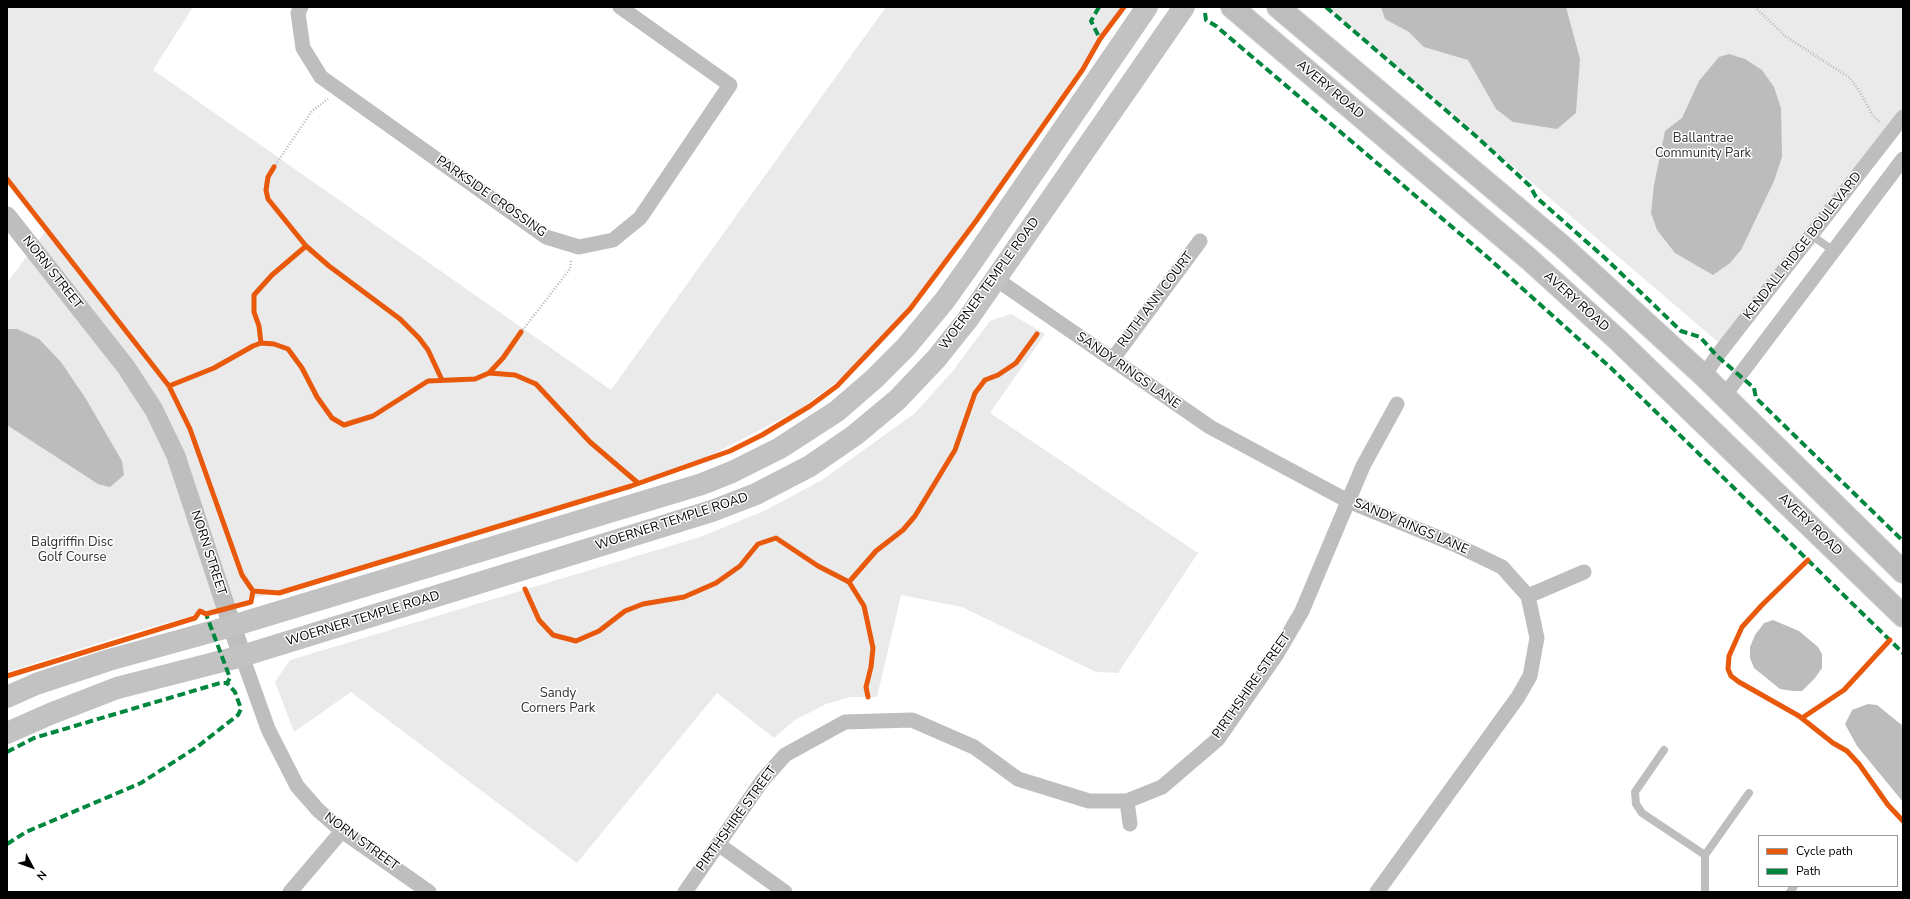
<!DOCTYPE html>
<style>
body{margin:0}
#map{position:relative;width:1910px;height:899px;overflow:hidden;background:#fff;font-family:"Nunito Sans",sans-serif}
canvas{display:block}
.frame{position:absolute;inset:0;border:8px solid #000;pointer-events:none}
.legend{position:absolute;left:1758px;top:835px;width:140px;height:52px;box-sizing:border-box;background:#fff;border:1px solid #999;margin:0;padding:5px 7px;list-style:none;font-size:12px;color:#000}
.legend li{display:flex;align-items:center;gap:8px;height:20px}
.legend b{width:20px;border:1px solid #999}
.north{position:absolute;left:12px;top:847px;width:40px;height:40px;-webkit-text-stroke:3px #fff;paint-order:stroke;rotate:131deg;font-size:11px;font-weight:700;line-height:16px;text-align:center;color:#000}
.north::after{content:'';display:block;margin:auto;width:14px;height:18px;background:#000;clip-path:polygon(50% 0,100% 100%,50% 72%,0 100%)}
</style>
<div id="map">
<canvas width="1910" height="899"></canvas>
<div class="frame"></div>
<ul class="legend">
<li><b style="height:5px;background:#e8590c"></b>Cycle path</li>
<li><b style="height:5px;background:#00873e"></b>Path</li>
</ul>
<div class="north">N</div>
</div>
<script>
const ctx = document.querySelector('canvas').getContext('2d');
ctx.lineJoin = 'round';
function paint(path, color) { ctx.fillStyle = color; ctx.fill(path, 'evenodd'); }
const toPath = rows => new Path2D(rows.map(r => 'M' + r).join(''));
function stroke(path, color, width, dash) { ctx.strokeStyle = color; ctx.lineWidth = width; ctx.lineCap = dash ? 'butt' : 'round'; ctx.setLineDash(dash || []); ctx.stroke(path); }
function label(font, color, halo, rows, align = 'center') {
  ctx.font = font + ' "Nunito Sans",sans-serif'; ctx.lineWidth = 3; ctx.setLineDash([]); ctx.textBaseline = 'middle'; ctx.strokeStyle = halo; ctx.fillStyle = color; for (const [text, x, y, turn = 0] of rows) {
    ctx.save(); ctx.translate(x, y); ctx.rotate((+turn || 0) * Math.PI / 180); ctx.textAlign = isNaN(turn) ? turn : align; if (halo) ctx.strokeText(text, 0, 0); ctx.fillText(text, 0, 0); ctx.restore();
  }
}
paint(toPath([
 [7,7,193,7,153,70,611,390,886,7,1122,7,912,311,865,361,800,409,700,461,406,555,134,632,7,672,7,283,47,229,7,177],
 [1326,7,1903,7,1903,119,1724,347],
 [1011,314,1045,334,990,413,1198,553,1118,673,1096,672,962,607,901,595,877,697,851,697,826,704,795,720,774,738,717,693,577,863,351,692,294,732,275,682,290,660,700,537,764,511,822,480,915,413,952,372,990,321]
]), '#eaeaea');
paint(toPath([
 [1381,7,1566,7,1580,59,1576,113,1557,129,1513,122,1496,109,1468,60,1424,47,1409,32,1385,19],
 [1729,54,1745,59,1762,70,1774,87,1781,108,1782,157,1774,181,1741,250,1730,263,1713,275,1675,253,1657,230,1651,213,1654,185,1665,131,1682,118,1699,81,1719,57],
 [7,329,17,329,39,339,61,362,86,399,122,461,124,475,110,487,98,484,7,425],
 [1773,620,1799,631,1818,647,1822,654,1822,668,1815,678,1802,691,1793,691,1780,689,1754,668,1750,658,1750,647,1755,635,1764,623],
 [1868,704,1877,705,1903,726,1903,802,1857,746,1845,724,1852,710]
]), '#bcbcbc');
const primary = toPath([
 [1232,7,1529,259,1618,340,1903,616],
 [1278,7,1562,246,1704,376,1903,572]
]);
stroke(primary, '#dbdbdb', 24);
stroke(toPath([
 [1755,7,1785,36,1850,78,1860,92,1873,116,1880,122],
 [274,167,312,111,328,99],
 [521,332,570,269,571,259]
]), '#b8b8b8', 2.5, [1, 2]);
stroke(toPath([
 [1811,235,1834,251],
 [1664,750,1635,792,1636,804,1642,813,1705,855,1705,892],
 [1705,855,1749,793],
 [1790,892,1794,886]
]), '#bebebe', 8);
stroke(toPath([
 [301,7,298,13,303,48,321,77,546,237,579,247,613,240,640,218,730,85,620,7],
 [996,279,1210,427,1348,501,1454,544,1502,567,1528,596,1537,638,1530,676,1518,697,1377,892],
 [1112,360,1200,241],
 [1704,376,1717,356,1903,117],
 [1724,396,1903,159],
 [1528,596,1584,572],
 [242,656,268,729,297,786,318,810,342,831,429,892],
 [1127,801,1130,824],
 [718,844,785,892],
 [290,892,342,831],
 [685,892,762,781,785,755,845,722,912,720,974,747,1018,779,1089,801,1127,801,1162,787,1218,739,1277,654,1302,611,1363,466,1397,404]
]), '#bebebe', 15);
stroke(toPath([
 [7,216,126,367,154,410,176,456,242,656]
]), '#bebebe', 19);
stroke(toPath([
 [7,697,36,684,109,660,232,626,702,484,732,472,780,448,837,411,874,379,906,347,945,300,972,262,1147,7],
 [7,733,50,714,117,688,242,656,712,511,756,494,810,466,855,435,897,400,936,359,968,319,1184,7]
]), '#c2c2c2', 22);
stroke(primary, '#bdbdbd', 22);
stroke(toPath([
 [1099,7,1091,21,1100,39],
 [1326,7,1478,138,1530,186,1536,197,1605,258,1681,331,1700,337,1717,356,1754,388,1756,398,1903,541],
 [1205,13,1206,20,1216,26,1485,255,1611,368,1903,653],
 [7,752,34,738,220,683,227,683],
 [7,844,26,832,141,783,197,747,238,715,241,709,235,692,227,683,230,678,206,614]
]), '#00873e', 4, [8, 4]);
stroke(toPath([
 [274,167,268,177,266,190,268,199,306,246],
 [7,179,169,386,190,429,242,575,253,591,251,602,206,614,200,611,195,618,182,622,7,676],
 [261,343,259,326,254,312,254,295,272,275,306,246,329,266,400,319,419,338,428,350,442,380],
 [489,373,515,375,536,384,590,442,638,483],
 [169,386,214,368,253,346,261,343,274,344,288,349,302,368,317,397,332,418,344,425,373,416,428,381,475,379,489,373,503,358,521,332],
 [1808,560,1762,605,1742,627,1729,656,1728,669,1731,676,1739,682,1799,716,1833,743,1847,751,1859,764,1888,805,1903,821],
 [849,582,876,551,903,530,915,516,955,450,975,393,985,380,998,375,1016,363,1037,334],
 [525,589,539,620,553,635,576,641,599,631,625,611,643,604,684,597,716,583,740,566,758,544,776,538,818,566,849,582,864,606,873,648,871,667,866,687,868,697],
 [253,591,279,593,631,486,730,451,762,435,810,406,837,386,910,309,976,221,1083,69,1100,39,1124,7],
 [1802,718,1844,690,1890,640]
]), '#e8590c', 5);
label('13px', '#000', '#fff', [
 ["AVERY ROAD",1330,90,40],
 ["PARKSIDE CROSSING",491,197,35],
 ["KENDALL RIDGE BOULEVARD",1803,246,-52],
 ["NORN STREET",52,273,52],
 ["WOERNER TEMPLE ROAD",990,284,-54],
 ["RUTH ANN COURT",1156,300,-53],
 ["AVERY ROAD",1576,302,42],
 ["SANDY RINGS LANE",1128,371,35],
 ["WOERNER TEMPLE ROAD",672,522,-18],
 ["AVERY ROAD",1810,525,44],
 ["SANDY RINGS LANE",1411,527,23],
 ["NORN STREET",208,553,72],
 ["WOERNER TEMPLE ROAD",363,619,-17],
 ["PIRTHSHIRE STREET",1252,686,-55],
 ["PIRTHSHIRE STREET",737,819,-54],
 ["NORN STREET",361,842,36]
]);
label('13px', '#303030', '#fff', [
 ["Ballantrae",1703,139],
 ["Community Park",1703,154],
 ["Balgriffin Disc",72,543],
 ["Golf Course",72,558],
 ["Sandy",558,694],
 ["Corners Park",558,709]
]);
</script>
